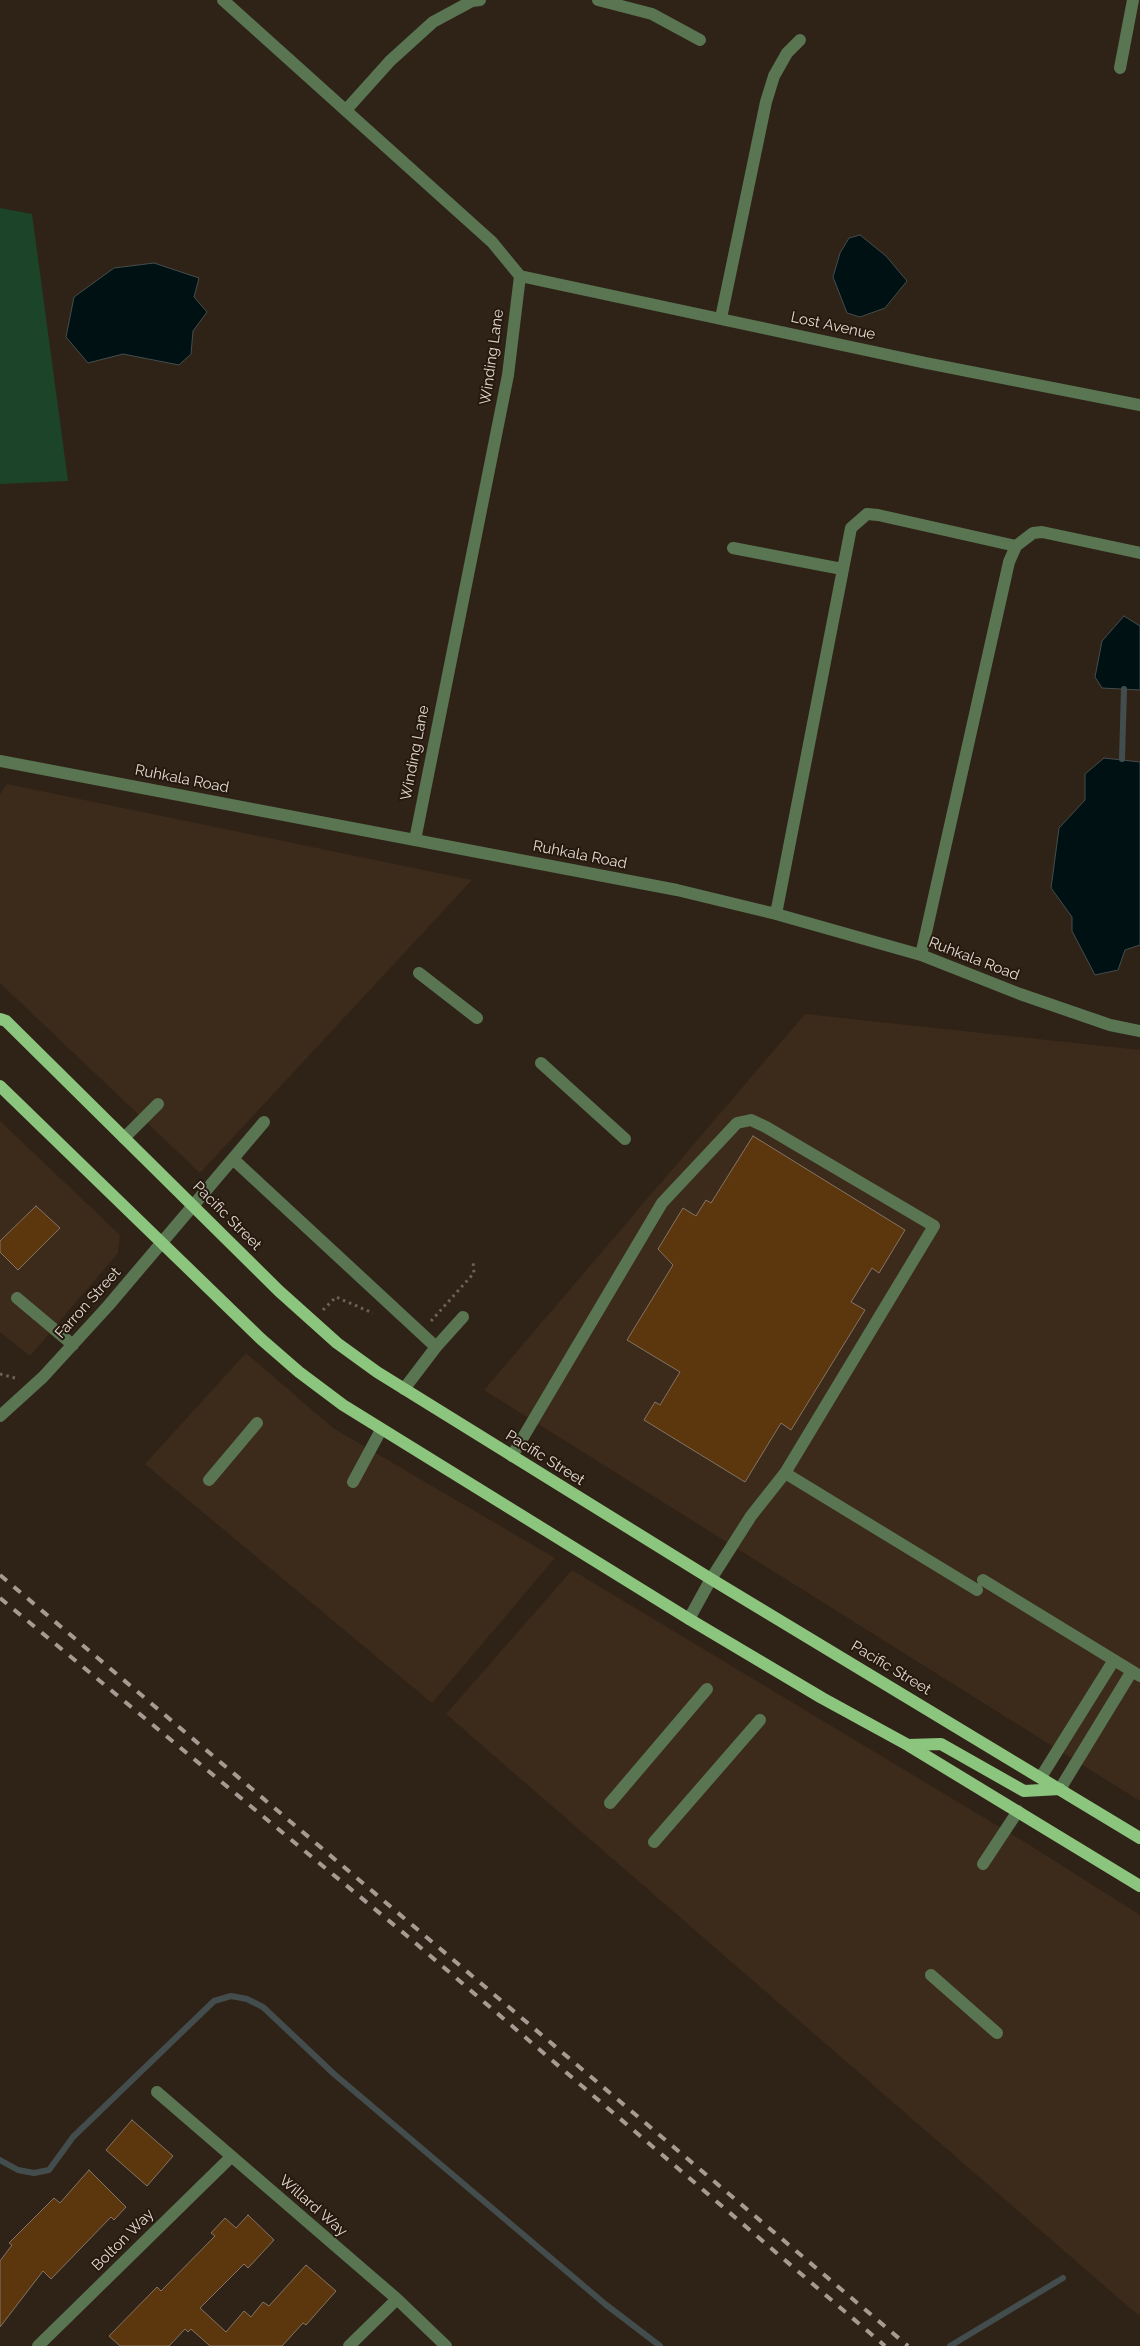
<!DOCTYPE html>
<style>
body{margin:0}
canvas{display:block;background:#2f2217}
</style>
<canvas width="1140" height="2346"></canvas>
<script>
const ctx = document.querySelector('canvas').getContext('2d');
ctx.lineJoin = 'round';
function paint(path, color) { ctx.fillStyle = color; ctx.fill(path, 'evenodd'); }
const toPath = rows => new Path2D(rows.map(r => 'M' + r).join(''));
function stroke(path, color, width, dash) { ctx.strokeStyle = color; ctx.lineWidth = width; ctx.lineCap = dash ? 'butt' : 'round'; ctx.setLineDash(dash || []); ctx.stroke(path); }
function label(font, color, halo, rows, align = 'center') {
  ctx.font = font + ' Raleway,sans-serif'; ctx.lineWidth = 4; ctx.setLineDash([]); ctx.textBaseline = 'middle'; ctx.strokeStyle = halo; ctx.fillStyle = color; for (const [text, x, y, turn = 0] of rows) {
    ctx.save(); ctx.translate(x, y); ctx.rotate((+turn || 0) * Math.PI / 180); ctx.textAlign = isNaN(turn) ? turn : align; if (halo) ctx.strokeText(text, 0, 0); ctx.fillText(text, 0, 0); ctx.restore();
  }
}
paint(toPath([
 [7,784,472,880,200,1173,0,983,0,794],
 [805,1014,1140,1050,1140,1801,484,1390],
 [0,1121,120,1235,118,1253,30,1356,0,1332],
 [246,1353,333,1428,555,1558,432,1703,145,1464],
 [572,1570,1031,1846,1140,1915,1140,2313,1138,2315,446,1714]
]), '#3c2a1a');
paint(toPath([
 [0,208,32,214,68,481,0,484]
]), '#1b4429');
const water = toPath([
 [860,235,886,256,907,281,885,308,860,317,847,313,833,277,840,253,849,238,860,235],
 [154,263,199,278,194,297,207,312,193,331,191,354,179,365,123,354,88,363,66,337,74,297,114,268,154,263],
 [1124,616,1140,626,1140,690,1102,688,1095,677,1102,641,1124,616],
 [1104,758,1140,762,1140,945,1125,950,1118,970,1095,975,1072,931,1072,917,1051,888,1059,828,1085,800,1085,774,1104,758]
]);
paint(water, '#001114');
stroke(water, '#444d4d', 1);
stroke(toPath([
 [1122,759,1124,689],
 [0,2160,18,2170,34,2173,49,2170,73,2137,214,2001,231,1996,247,1999,263,2007,334,2074,605,2304,660,2346],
 [950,2346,1063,2278]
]), '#444d4d', 6);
const building = toPath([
 [753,1136,905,1230,879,1273,872,1268,851,1302,865,1310,791,1430,781,1423,745,1482,644,1420,655,1402,660,1405,680,1372,627,1340,673,1265,658,1249,683,1208,696,1216,706,1200,711,1203,753,1136],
 [36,1206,60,1228,18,1270,0,1252,0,1241,36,1206],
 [132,2120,173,2156,147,2186,106,2150,132,2120],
 [89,2170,126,2207,114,2220,111,2217,51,2279,43,2271,0,2327,0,2261,12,2245,9,2243,54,2198,60,2203,89,2170],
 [248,2215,274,2240,248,2268,244,2264,200,2308,226,2332,244,2311,251,2317,263,2302,269,2306,306,2265,336,2291,306,2325,303,2323,282,2346,210,2346,191,2329,188,2332,185,2329,169,2346,120,2346,109,2336,157,2287,161,2291,215,2236,211,2233,225,2218,236,2228,248,2215]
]);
paint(building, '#5c360d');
stroke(building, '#847466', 1);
stroke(toPath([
 [323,1310,336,1297,373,1313],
 [431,1321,474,1273,473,1261],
 [0,1374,19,1379]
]), '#6e6258', 3, [2.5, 4]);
stroke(toPath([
 [223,0,492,242,520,276,508,375,415,840],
 [598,0,652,14,700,40],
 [1120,68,1133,0],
 [346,110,390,61,433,22,472,1,480,0],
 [520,276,926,363,1140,405],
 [721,318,766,102,774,76,787,53,800,40],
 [733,548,842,569],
 [0,761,677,890,776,914,921,955,1020,994,1110,1025,1140,1031],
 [776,914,851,528,867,514,878,515,1016,546],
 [921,955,1009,562,1016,546,1033,533,1042,532,1140,553],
 [419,973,477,1018],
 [541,1063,625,1139],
 [124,1138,158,1104],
 [233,1159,436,1347],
 [17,1298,73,1345],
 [404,1389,436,1347,463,1317],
 [0,1416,43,1377,108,1306,264,1122],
 [512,1456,662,1203,737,1123,751,1120,766,1127,934,1226,785,1473,751,1516,711,1579,689,1619],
 [785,1473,977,1590],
 [209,1480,257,1423],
 [353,1482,381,1430],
 [983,1580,1140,1676],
 [1041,1777,1114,1660],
 [1060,1789,1132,1671],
 [610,1803,707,1689],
 [654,1842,760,1720],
 [983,1864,1018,1811],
 [931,1975,997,2033],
 [157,2092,397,2299,446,2346],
 [38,2346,231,2157],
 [349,2346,397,2299]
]), '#597552', 12);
stroke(toPath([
 [0,1019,6,1021,279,1291,337,1343,377,1372,711,1579,1140,1838],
 [0,1086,261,1339,299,1372,343,1405,689,1619,822,1698,908,1745,1140,1886],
 [908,1745,941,1744,1024,1791,1060,1789]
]), '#8cc57d', 12);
stroke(toPath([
 [0,1575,908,2346],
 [0,1598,406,1935,885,2346]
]), '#a69b92', 4, [9, 9]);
label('15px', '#e2d9d1', '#25180d', [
 ["Lost Avenue",833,326,12],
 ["Winding Lane",492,357,-82],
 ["Winding Lane",415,753,-79],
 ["Ruhkala Road",182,779,11],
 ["Ruhkala Road",580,855,11],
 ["Ruhkala Road",974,959,21],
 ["Pacific Street",227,1216,45],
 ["Farron Street",88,1303,-48],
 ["Pacific Street",545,1458,32],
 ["Pacific Street",891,1668,31],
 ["Willard Way",313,2206,41],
 ["Bolton Way",123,2240,-45]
]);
</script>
